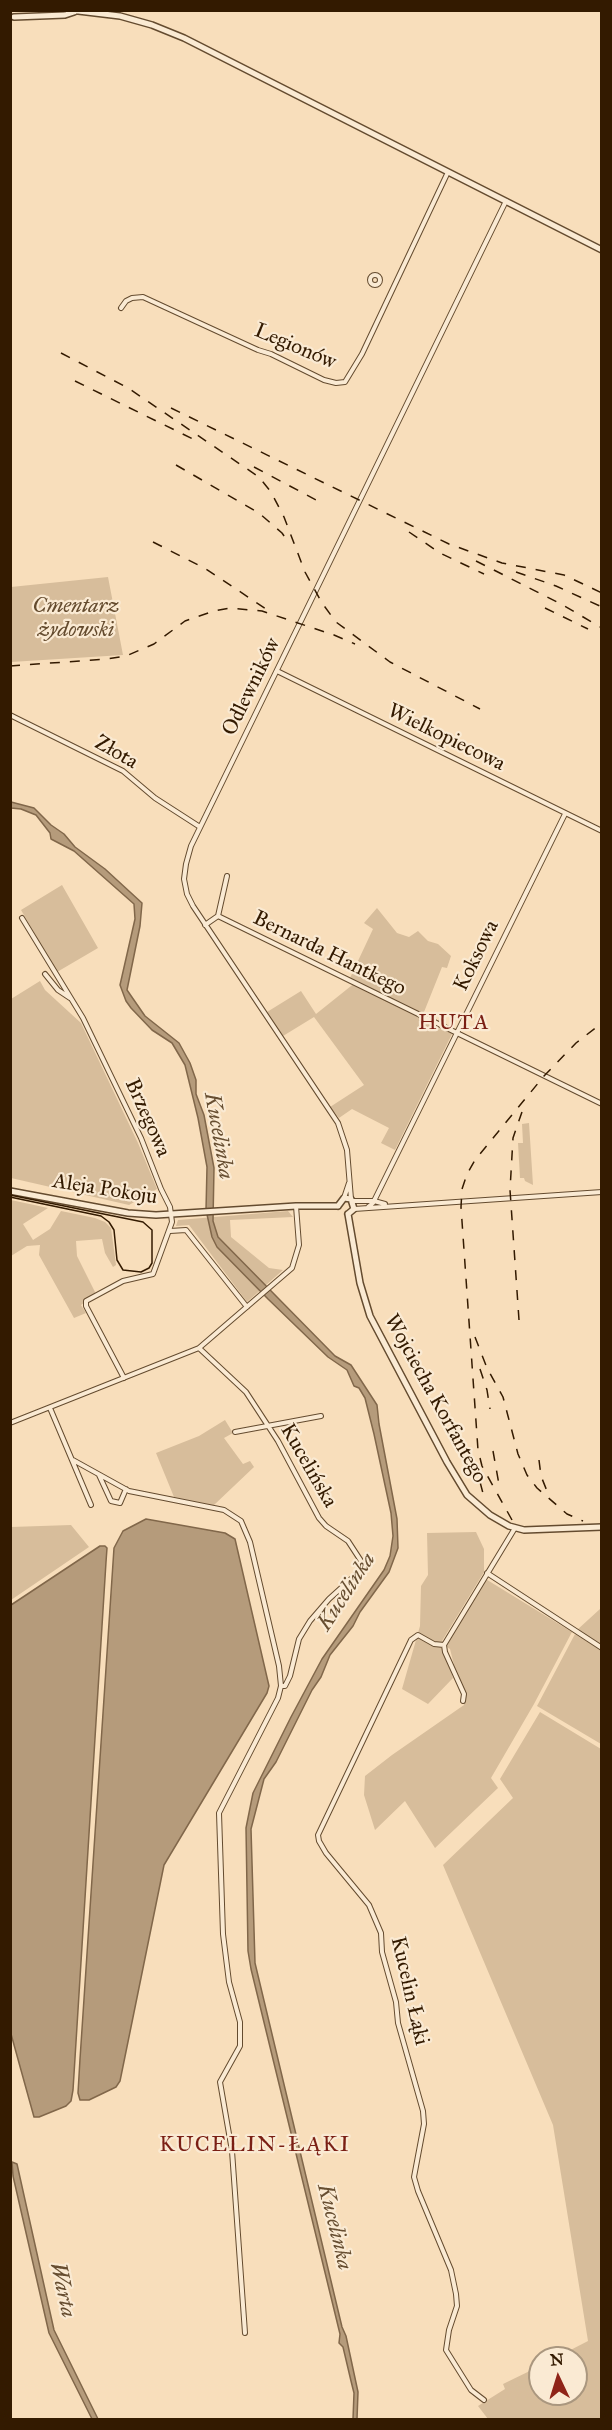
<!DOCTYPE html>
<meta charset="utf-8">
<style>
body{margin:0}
#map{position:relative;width:612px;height:2430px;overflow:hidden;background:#f8debb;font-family:"IM FELL Great Primer",serif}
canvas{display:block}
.frame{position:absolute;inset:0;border:12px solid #331a00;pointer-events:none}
.north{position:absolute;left:528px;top:2346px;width:60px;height:60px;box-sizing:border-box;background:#faead3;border:2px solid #aa977f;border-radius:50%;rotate:356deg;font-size:16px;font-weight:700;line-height:24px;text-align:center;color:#331a00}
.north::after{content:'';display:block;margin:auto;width:21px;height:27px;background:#8f2418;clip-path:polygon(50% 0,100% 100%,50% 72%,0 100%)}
</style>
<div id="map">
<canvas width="612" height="2430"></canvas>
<div class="frame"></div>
<div class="north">N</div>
</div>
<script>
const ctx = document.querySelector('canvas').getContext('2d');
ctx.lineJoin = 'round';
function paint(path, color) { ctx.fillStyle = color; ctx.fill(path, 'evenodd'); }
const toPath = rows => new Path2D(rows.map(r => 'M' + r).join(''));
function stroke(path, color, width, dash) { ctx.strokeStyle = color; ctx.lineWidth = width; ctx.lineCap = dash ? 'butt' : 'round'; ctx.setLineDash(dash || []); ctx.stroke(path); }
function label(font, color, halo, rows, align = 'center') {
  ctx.font = font + ' "IM FELL Great Primer",serif'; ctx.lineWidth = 4.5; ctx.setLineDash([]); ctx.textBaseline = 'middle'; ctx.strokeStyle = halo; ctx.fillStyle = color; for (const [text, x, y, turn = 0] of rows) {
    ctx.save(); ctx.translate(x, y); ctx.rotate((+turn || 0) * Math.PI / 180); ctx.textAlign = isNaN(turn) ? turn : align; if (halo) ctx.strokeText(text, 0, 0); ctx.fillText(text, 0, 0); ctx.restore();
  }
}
paint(toPath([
 [108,577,123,655,11,662,11,587],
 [62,885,98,948,57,972,21,910],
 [377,908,397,933,409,937,418,931,428,941,438,944,451,956,447,968,442,967,422,1017,452,1034,395,1150,381,1143,389,1128,352,1109,339,1118,330,1107,364,1085,314,1017,283,1036,267,1012,301,991,316,1014,356,982,350,978,373,929,364,923],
 [40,981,45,990,81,1023,138,1143,157,1189,129,1205,11,1178,11,999],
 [529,1123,533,1185,525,1181,524,1178,520,1178,518,1143,523,1143,522,1124],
 [11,1200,48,1208,23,1224,33,1240,50,1229,61,1211,95,1218,105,1222,111,1228,116,1265,113,1267,105,1253,102,1239,76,1241,77,1256,96,1294,81,1305,86,1313,74,1318,39,1255,40,1245,27,1246,11,1256],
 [288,1211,293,1217,230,1220,231,1237,269,1268,283,1270,247,1302,189,1225,176,1226,178,1220],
 [225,1420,233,1433,224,1438,243,1464,250,1461,254,1467,214,1505,174,1497,156,1453,199,1436],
 [71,1525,89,1547,11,1600,11,1527],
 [476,1532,484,1549,484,1572,442,1641,453,1678,428,1704,402,1689,420,1626,421,1586,428,1575,427,1533],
 [484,1578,572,1632,534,1704,491,1778,498,1788,435,1848,405,1801,375,1830,364,1795,365,1776,392,1755,464,1705,450,1649,444,1645],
 [600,1609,601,1610,601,1647,577,1630],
 [575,1634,601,1650,601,1744,537,1706],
 [540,1712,601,1749,601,2419,488,2419,478,2406,505,2389,503,2384,540,2366,540,2394,576,2394,576,2358,555,2358,588,2341,553,2125,443,1865,513,1798,500,1779]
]), '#d7bd9b');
const water = toPath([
 [11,802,34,808,51,825,64,834,75,847,105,869,142,903,140,926,127,990,145,1016,179,1043,190,1063,196,1080,196,1094,204,1115,214,1168,213,1221,218,1237,335,1356,351,1365,377,1405,379,1424,397,1519,398,1548,389,1572,360,1612,353,1626,330,1655,321,1677,312,1690,276,1762,264,1779,251,1829,255,1963,342,2327,346,2336,358,2392,357,2419,353,2419,354,2393,351,2381,343,2347,339,2343,340,2334,251,1969,248,1951,246,1828,253,1793,291,1717,322,1659,384,1570,390,1556,393,1536,391,1513,374,1434,365,1398,359,1388,354,1386,347,1370,328,1357,268,1299,217,1247,212,1237,206,1210,207,1167,198,1118,185,1065,172,1043,152,1030,131,1008,126,1001,120,985,135,919,134,904,74,851,51,839,50,833,36,815,21,809,11,808,11,802],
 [146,1519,225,1533,235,1539,269,1686,267,1693,164,1865,120,2081,116,2087,89,2100,80,2100,78,2093,80,2059,114,1548,123,1531,146,1519],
 [100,1546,105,1546,107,1548,106,1562,73,2090,71,2101,66,2106,39,2117,34,2117,11,2034,11,1605,100,1546],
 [12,2162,17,2164,54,2330,98,2419,92,2419,49,2333,13,2176,12,2162]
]);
paint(water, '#b59b7b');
stroke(water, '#81674a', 1.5);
const minor = toPath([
 '370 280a5 5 0 1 1 10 0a5 5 0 1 1-10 0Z',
 [121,308,126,301,132,298,143,297,258,350,271,354,324,380,336,383,345,382,362,354,448,172],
 [277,671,602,831],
 [10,715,123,771,155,798,200,827],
 [218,916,227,876],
 [22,918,83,1018,141,1138,161,1189,170,1207,172,1222,153,1274,123,1281,86,1301,86,1306,124,1378],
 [205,925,218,916,602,1104],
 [45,974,58,990,70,998],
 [344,1198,349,1183],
 [351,1199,347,1150,338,1123,193,906,187,894,184,879,186,864,191,846,506,201],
 [353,1201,374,1201,385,1204],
 [368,1207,373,1203,565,814],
 [354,1209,602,1192],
 [170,1231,186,1230,247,1307],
 [199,1348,246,1392,278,1441,319,1518,326,1526,348,1541,363,1564,361,1570,329,1599,310,1621,299,1639,290,1676,285,1686,281,1686],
 [50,1408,91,1505],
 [10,1423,199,1348,292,1268,299,1245,296,1206],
 [235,1432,321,1416],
 [73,1460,129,1491,224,1510,241,1521,250,1542,279,1666,281,1686,278,1698,219,1813,223,1934,229,1982,240,2022,240,2046,220,2082,232,2151,245,2333],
 [99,1475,111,1501,120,1503,126,1489],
 [487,1573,602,1648],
 [444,1645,434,1644,418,1635,411,1640,318,1835,319,1841,326,1853,369,1905,381,1933,382,1952,396,2002,398,2023,423,2111,424,2124,414,2177,418,2191,451,2270,456,2294,457,2306,449,2330,446,2350,471,2390,484,2400],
 [463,1701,464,1694,445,1652,444,1645,515,1528]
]);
const tertiary = toPath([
 [70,10,120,16,152,25,184,38,602,250],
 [14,17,65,15,74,12],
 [10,1191,128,1213,156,1215,296,1206,338,1206],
 [338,1206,344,1198,351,1199,354,1209,348,1214],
 [348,1214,360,1283,370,1316,447,1462,467,1495,490,1515,509,1526,524,1530,602,1527]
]);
stroke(minor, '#644b2f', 6);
stroke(tertiary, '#644b2f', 8);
stroke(minor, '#faead3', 4);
stroke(tertiary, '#faead3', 5);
stroke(toPath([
 [10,1195,143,1222,152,1230,152,1263,149,1268,141,1272,123,1270,117,1260,114,1230,109,1222,101,1216,10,1197]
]), '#331a00', 1.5);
stroke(toPath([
 [61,353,128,388,259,477,271,492,284,517,305,572,322,603,336,622,390,662,480,709],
 [75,381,197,441],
 [171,408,449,544,502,563,564,575,602,593],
 [176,465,259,513,282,533,289,543],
 [254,467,318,501],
 [409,532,440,553,484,574],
 [153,542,206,569,266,609],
 [476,561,561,604,602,628],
 [516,572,556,586,602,607],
 [545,608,588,629],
 [10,666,107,659,126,656,154,644,185,621,214,611,230,608,262,611,334,635,355,644],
 [519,1320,510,1190,513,1138,524,1106],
 [475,1337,487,1368,503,1397,518,1454,527,1475,537,1488,567,1514,583,1521],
 [480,1369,487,1390,490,1409],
 [493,1451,500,1490],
 [539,1460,541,1476,549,1496],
 [475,1463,484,1497],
 [512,1520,482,1466,478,1450,461,1207,462,1189,467,1174,475,1160,544,1076,576,1043,602,1023]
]), '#331a00', 1.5, [10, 10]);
label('21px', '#331a00', '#faead3', [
 ["Legionów",295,347,23],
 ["Odlewników",252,687,-64],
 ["Wielkopiecowa",446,738,26],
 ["Złota",116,753,30],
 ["Bernarda Hantkego",329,954,26],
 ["Koksowa",477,956,-64],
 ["Brzegowa",147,1118,66],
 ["Aleja Pokoju",105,1190,9],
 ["Wojciecha Korfantego",435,1399,61],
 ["Kucelińska",308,1466,60],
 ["Kucelin Łąki",409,1991,77]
]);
label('italic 21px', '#644b2e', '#faead3', [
 ["Cmentarz",76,607],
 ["żydowski",76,631]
]);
ctx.letterSpacing = '1.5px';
label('22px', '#7a1f14', '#faead3', [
 ["HUTA",454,1024],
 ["KUCELIN-ŁĄKI",255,2146]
]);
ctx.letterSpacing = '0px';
label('italic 22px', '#674e31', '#faead3', [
 ["Kucelinka",218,1136,80],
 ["Kucelinka",347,1592,-57],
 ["Kucelinka",334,2227,76],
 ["Warta",62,2290,77]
]);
</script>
